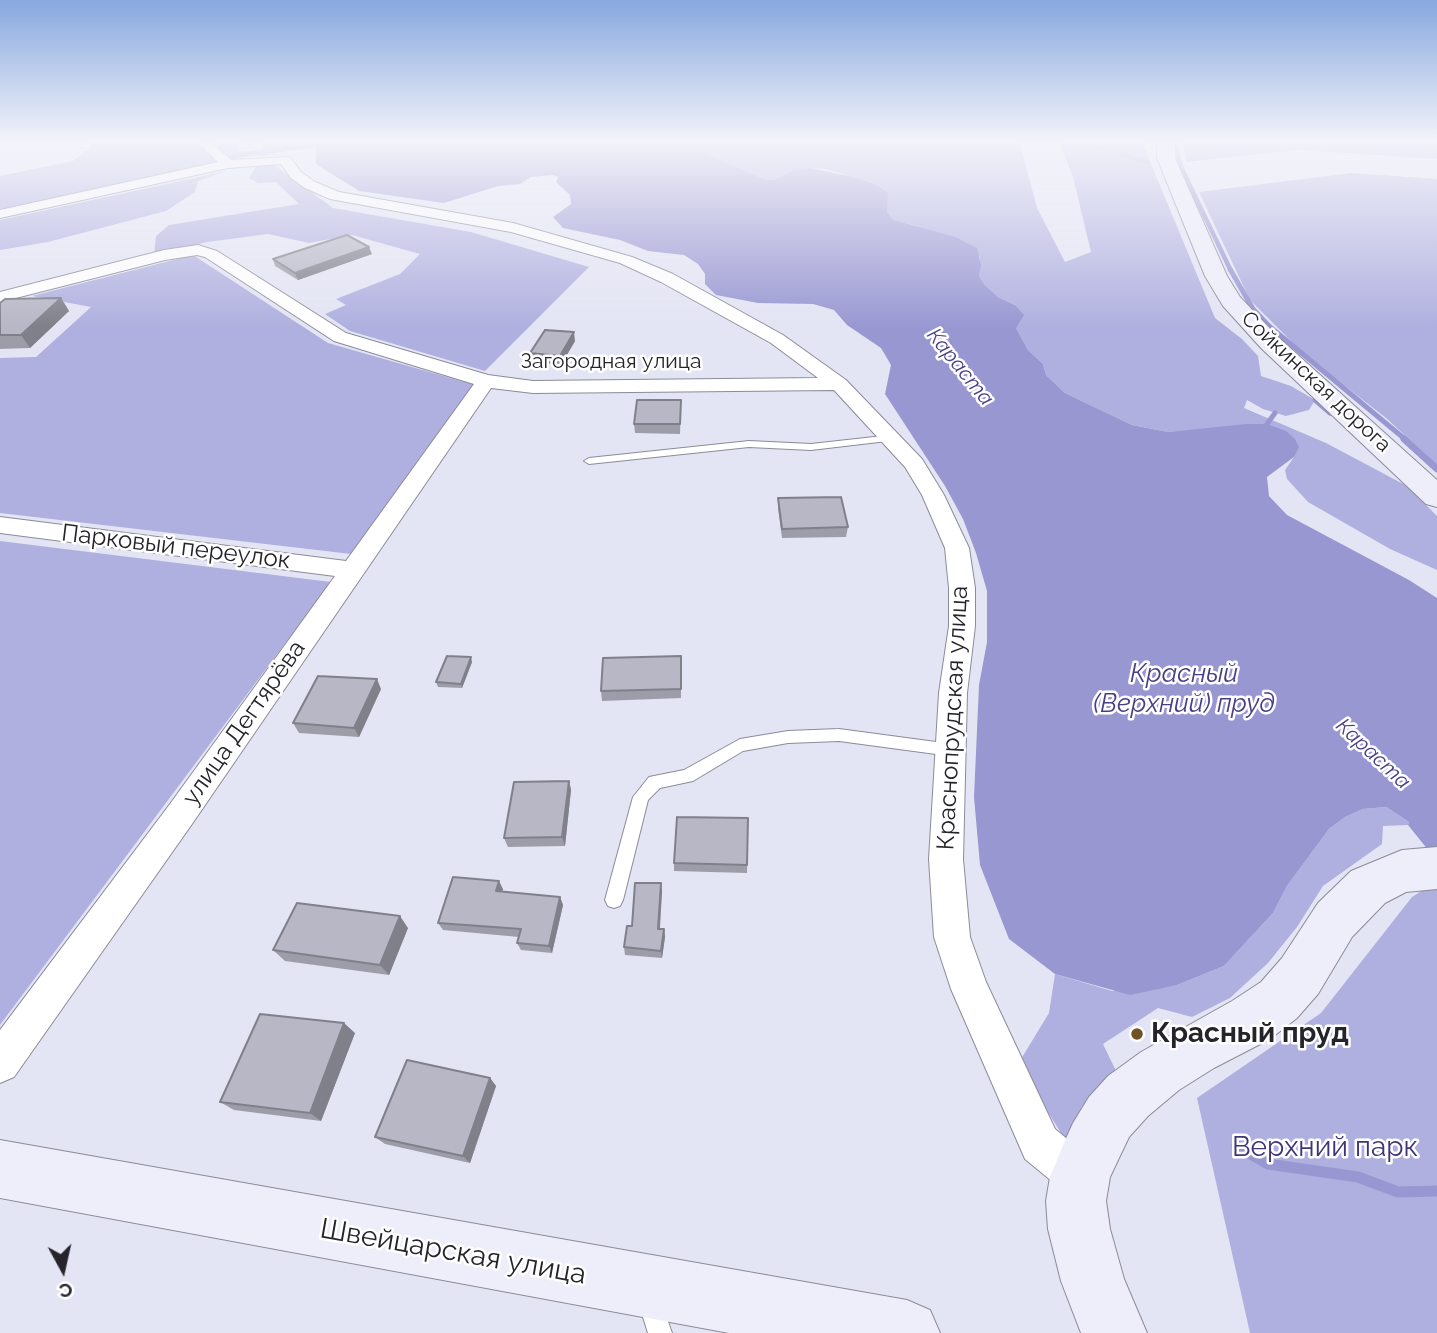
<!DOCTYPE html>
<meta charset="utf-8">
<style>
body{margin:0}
#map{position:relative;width:1437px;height:1333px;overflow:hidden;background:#e4e5f4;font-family:Raleway,sans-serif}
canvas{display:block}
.north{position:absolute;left:28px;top:1235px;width:70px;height:70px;-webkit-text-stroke:5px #fff;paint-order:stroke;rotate:172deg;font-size:19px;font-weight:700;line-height:28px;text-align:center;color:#24242a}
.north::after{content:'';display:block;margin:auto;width:24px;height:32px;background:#24242a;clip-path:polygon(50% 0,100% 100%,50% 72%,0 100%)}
</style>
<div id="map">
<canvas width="1437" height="1333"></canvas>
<div class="north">С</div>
</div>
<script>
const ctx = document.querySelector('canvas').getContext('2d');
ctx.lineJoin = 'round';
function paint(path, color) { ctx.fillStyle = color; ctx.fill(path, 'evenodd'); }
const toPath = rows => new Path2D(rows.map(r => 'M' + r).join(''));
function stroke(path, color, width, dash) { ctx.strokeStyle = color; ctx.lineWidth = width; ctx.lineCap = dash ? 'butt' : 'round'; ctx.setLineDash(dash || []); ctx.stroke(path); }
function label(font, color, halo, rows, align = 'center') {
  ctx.font = font + ' Raleway,sans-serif'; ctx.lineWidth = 5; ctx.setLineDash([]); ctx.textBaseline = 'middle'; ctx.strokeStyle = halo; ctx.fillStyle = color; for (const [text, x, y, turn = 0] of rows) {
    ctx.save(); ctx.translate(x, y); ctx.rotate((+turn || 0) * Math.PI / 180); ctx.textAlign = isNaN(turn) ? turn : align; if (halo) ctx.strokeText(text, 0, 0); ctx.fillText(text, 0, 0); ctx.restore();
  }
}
paint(toPath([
 [89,140,237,140,242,155,238,160,0,211,0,176,73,161,90,148],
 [264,140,335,140,259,157],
 [697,140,1019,140,1037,208,1065,262,1091,252,1073,177,1058,140,1146,140,1144,147,1215,318,1242,339,1258,356,1261,376,1291,386,1315,400,1309,410,1286,416,1263,409,1247,400,1244,408,1326,443,1407,486,1437,516,1437,570,1390,549,1308,502,1287,479,1285,470,1294,457,1267,424,1168,432,1132,425,1065,393,1046,375,1043,364,1028,350,1016,328,1015,305,998,297,984,284,979,276,980,257,916,226,894,220,887,212,875,184,826,169,811,168,794,170,774,180,764,179,714,157,697,144],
 [1183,140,1437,140,1437,159,1298,150,1186,162],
 [257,165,274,165,333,208,471,232,589,267,485,371,350,331,325,314,346,305,336,299,400,274,420,254,352,235,309,243,268,234,207,242,154,255,156,236,169,225,299,204,276,182,258,183,249,178],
 [227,171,198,181,195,192,166,211,48,242,0,250,0,220],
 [1351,173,1437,179,1437,465,1386,418,1304,354,1250,300,1199,192],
 [193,255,328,343,475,385,351,554,0,513,0,358,36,357,91,307,32,296],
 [0,541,331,582,0,1025],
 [1386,807,1409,822,1408,825,1383,826,1382,844,1323,886,1297,927,1268,963,1230,998,1192,1017,1158,1008,1103,1044,1116,1071,1071,1149,1018,1064,1049,1013,1055,974,1112,991,1177,985,1224,966,1273,913,1287,886,1329,829,1345,817,1363,809],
 [1437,889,1437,1333,1250,1333,1197,1098,1321,1013,1412,897,1423,890]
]), '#b0b0e0');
paint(toPath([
 [337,140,697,140,697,144,714,157,764,179,774,180,794,170,811,168,853,177,875,184,888,193,887,212,894,220,955,237,977,248,981,265,979,276,984,284,998,297,1015,305,1024,315,1016,328,1028,350,1043,364,1046,375,1065,393,1132,425,1168,432,1246,424,1267,424,1286,431,1295,439,1299,447,1294,457,1267,477,1269,496,1287,515,1409,580,1437,598,1437,861,1408,825,1409,822,1386,807,1363,809,1345,817,1329,829,1287,886,1273,913,1224,966,1177,985,1130,995,1055,974,1009,939,980,865,974,797,979,685,987,642,987,591,976,553,963,519,945,486,885,394,891,365,881,348,847,325,834,310,813,304,758,303,716,295,705,284,705,274,698,264,684,255,648,251,620,240,563,228,553,217,571,204,570,195,556,182,558,177,553,175,531,177,520,184,498,186,444,203,359,191,316,164,316,145]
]), '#9997d2');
stroke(toPath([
 [1075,140,1147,162],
 [1177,140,1176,150,1182,169,1231,271],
 [236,160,233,157,239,155,316,145]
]), '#9997d2', 4.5);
stroke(toPath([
 [1230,269,1253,309,1269,326,1406,440],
 [1315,400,1330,413],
 [1267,424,1275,413]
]), '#9997d2', 5);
stroke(toPath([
 [1404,439,1437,469]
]), '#9997d2', 7);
stroke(toPath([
 [1237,1146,1268,1164,1358,1177,1398,1192,1437,1191]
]), '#9997d2', 11);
const lane = toPath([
 [892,435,896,436,896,440,811,450,749,447,589,464,584,461,589,458,749,441,811,444,892,435],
 [839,729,951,744,956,746,959,750,956,754,951,756,839,741,788,743,743,751,693,781,660,788,648,800,623,900,620,906,614,908,608,906,605,900,633,797,649,777,684,770,740,739,788,731,839,729],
 [650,1289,658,1293,672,1333,648,1333,638,1301,642,1293,650,1289]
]);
const street = toPath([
 [195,140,208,140,231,160,290,157,301,172,315,182,339,192,513,223,632,257,673,274,783,335,846,380,922,459,944,495,969,548,975,588,975,626,967,693,963,859,970,937,986,982,1055,1129,1095,1162,1102,1177,1095,1192,1080,1199,1065,1192,1025,1159,951,989,934,937,929,859,939,693,949,626,949,588,945,548,922,495,905,467,834,390,533,393,491,388,192,824,14,1077,0,1083,0,1030,170,804,335,576,0,533,0,517,346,561,474,384,334,341,205,257,197,255,165,260,0,302,0,292,164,250,198,245,217,251,346,333,488,375,533,381,818,378,771,343,661,282,620,263,511,232,330,199,305,188,291,178,281,164,228,168,0,218,0,210,218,162,195,140]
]);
const secondary = toPath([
 [1157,140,1175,140,1175,158,1227,276,1240,297,1279,338,1437,480,1437,507,1426,504,1261,348,1223,306,1205,276,1157,158,1157,140],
 [1437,847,1437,889,1406,892,1385,903,1352,937,1318,994,1297,1018,1270,1039,1214,1068,1179,1090,1148,1116,1129,1137,1110,1177,1106,1201,1110,1229,1124,1279,1147,1333,1081,1333,1061,1281,1048,1229,1046,1201,1050,1177,1064,1143,1073,1123,1089,1097,1108,1076,1141,1052,1232,1001,1261,982,1282,958,1318,903,1351,871,1402,850,1437,847],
 [0,1140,907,1300,930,1310,940,1333,729,1333,0,1198,0,1140]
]);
stroke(lane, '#8b8b99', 2);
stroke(street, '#8b8b99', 2);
stroke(secondary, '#8b8b99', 2);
paint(lane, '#fff');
paint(street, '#fff');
paint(secondary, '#eeeefa');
paint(toPath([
 [372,254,298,280,275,266,273,259],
 [61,298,69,311,30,348,0,349,0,303],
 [575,341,561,365,532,362,530,353],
 [681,400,680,434,635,433,634,424],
 [778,498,848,527,846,537,782,538,778,508],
 [681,656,681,698,602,701,601,691],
 [472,662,462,688,438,687,436,682],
 [381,689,359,737,299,733,293,723],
 [569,781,571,790,565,846,508,847,504,838],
 [748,818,747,873,674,871,674,863],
 [503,889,502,892,560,897,563,905,552,953,521,950,517,943,519,937,443,930,438,923],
 [662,891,660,929,664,929,665,937,662,958,625,955,624,947,632,926],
 [408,928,389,975,285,961,273,950],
 [355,1033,321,1121,234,1110,220,1102],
 [490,1078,496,1086,470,1163,385,1144,375,1137]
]), '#9d9daa');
paint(toPath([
 [369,247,372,254,298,280,295,273],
 [61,298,69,311,30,348,21,335],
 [574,332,575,341,561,365,560,356],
 [471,657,472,662,462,688,461,684],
 [377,679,381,689,359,737,354,728],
 [569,781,571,790,565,846,562,837],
 [499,881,503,889,500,899,496,891],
 [661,883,662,891,659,936,658,929],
 [560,897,563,905,552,953,549,946],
 [400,916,408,928,389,975,380,965],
 [664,929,665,937,662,958,661,951],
 [344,1023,355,1033,321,1121,310,1113],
 [490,1078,496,1086,470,1163,463,1156]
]), '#80808b');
const building = toPath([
 [347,235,369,247,295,273,273,259,347,235],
 [61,298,21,335,0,335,0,303,5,299,61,298],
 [545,330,574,332,560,356,530,353,545,330],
 [637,400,681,400,680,424,634,424,637,400],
 [841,497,848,527,782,529,778,498,841,497],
 [447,656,471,657,461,684,436,682,447,656],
 [681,656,681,689,601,691,603,658,681,656],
 [318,676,377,679,354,728,293,723,318,676],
 [569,781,562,837,504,838,514,782,569,781],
 [677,817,748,818,747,865,674,863,677,817],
 [453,877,499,881,496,891,560,897,549,946,517,943,521,929,438,923,453,877],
 [635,883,661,883,658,929,664,929,661,951,624,947,627,926,632,926,635,883],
 [297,903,400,916,380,965,273,950,297,903],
 [260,1014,344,1023,310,1113,220,1102,260,1014],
 [407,1060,490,1078,463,1156,375,1137,407,1060]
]);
paint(building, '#b7b7c6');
stroke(building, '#80808b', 2);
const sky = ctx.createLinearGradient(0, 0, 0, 327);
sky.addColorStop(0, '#88a8df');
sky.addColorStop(0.43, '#f3f3fa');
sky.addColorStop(1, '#f3f3fa00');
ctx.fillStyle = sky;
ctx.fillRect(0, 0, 1437, 327);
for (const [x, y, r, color] of [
 [1137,1034,7,"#6f5225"]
]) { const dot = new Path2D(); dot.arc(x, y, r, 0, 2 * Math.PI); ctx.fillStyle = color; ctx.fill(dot); stroke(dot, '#fff', 2.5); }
label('21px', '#24242a', '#fff', [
 ["Загородная улица",611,362],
 ["Сойкинская дорога",1316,382,43]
]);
label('italic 21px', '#484087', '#fff', [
 ["Караста",960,367,51],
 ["Караста",1373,754,43]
]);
label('24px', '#24242a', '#fff', [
 ["Парковый переулок",176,547,7],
 ["Краснопрудская улица",953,718,-87],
 ["улица Дегтярёва",244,723,-55]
]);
label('italic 26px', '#484087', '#fff', [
 ["Красный",1184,674],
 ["(Верхний) пруд",1184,704]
]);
label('bold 28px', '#24242a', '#fff', [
 ["Красный пруд",1151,1034]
], 'left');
label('28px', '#3e357b', '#fff', [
 ["Верхний парк",1325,1148]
]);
label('28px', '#24242a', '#fff', [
 ["Швейцарская улица",453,1252,10]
]);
</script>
